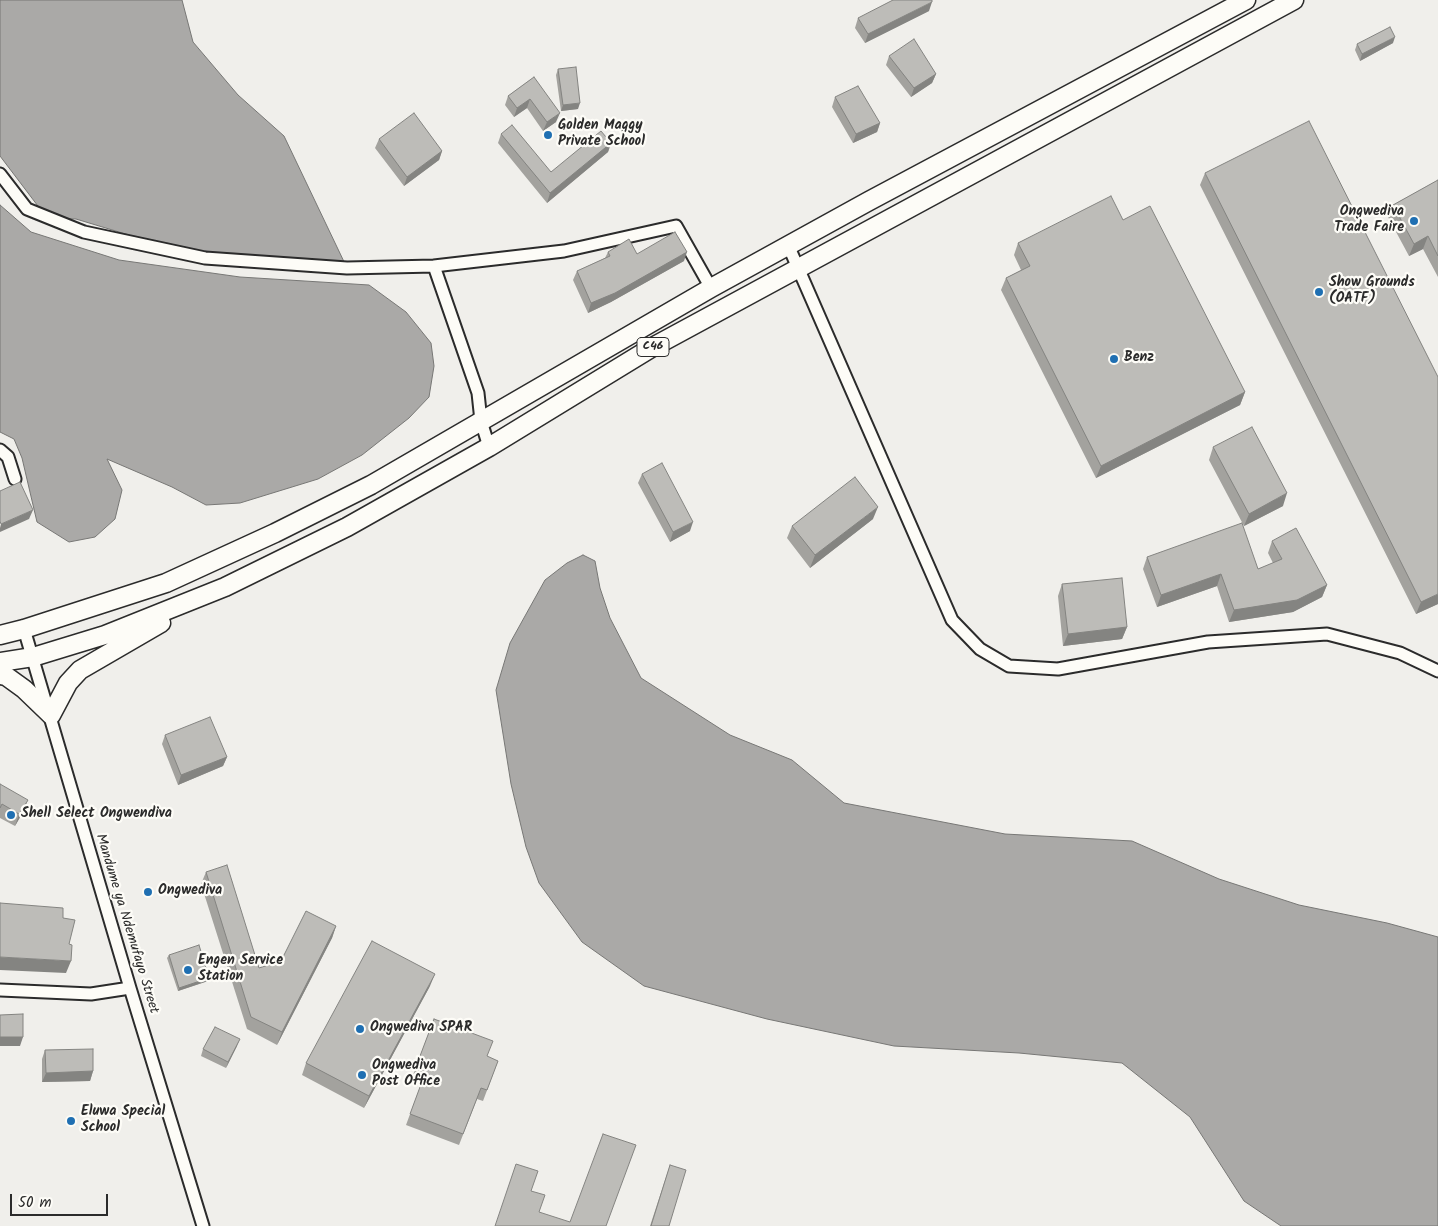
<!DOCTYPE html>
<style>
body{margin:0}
#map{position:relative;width:1438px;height:1226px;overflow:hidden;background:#f0efeb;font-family:Kalam,sans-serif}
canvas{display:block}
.scale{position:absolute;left:10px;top:1194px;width:98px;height:22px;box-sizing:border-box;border:2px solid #2b2b2b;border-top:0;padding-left:6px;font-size:15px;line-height:18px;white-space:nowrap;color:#2b2b2b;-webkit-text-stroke:4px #fdfcf7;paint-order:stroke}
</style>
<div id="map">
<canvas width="1438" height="1226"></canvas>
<div class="scale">50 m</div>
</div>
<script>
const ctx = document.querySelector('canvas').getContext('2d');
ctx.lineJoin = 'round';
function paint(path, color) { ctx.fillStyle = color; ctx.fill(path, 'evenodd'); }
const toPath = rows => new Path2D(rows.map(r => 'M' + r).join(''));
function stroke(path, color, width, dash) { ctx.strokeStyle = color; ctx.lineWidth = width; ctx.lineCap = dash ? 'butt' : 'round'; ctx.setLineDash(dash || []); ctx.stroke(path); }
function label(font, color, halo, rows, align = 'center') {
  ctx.font = font + ' Kalam,sans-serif'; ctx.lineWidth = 4.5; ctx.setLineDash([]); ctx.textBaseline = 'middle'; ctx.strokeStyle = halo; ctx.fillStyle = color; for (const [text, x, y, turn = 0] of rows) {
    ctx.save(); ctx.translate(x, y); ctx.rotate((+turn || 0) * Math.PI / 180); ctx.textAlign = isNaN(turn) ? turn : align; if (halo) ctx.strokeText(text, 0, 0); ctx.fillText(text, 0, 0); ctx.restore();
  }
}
const water = toPath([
 [0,0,182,0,193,42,238,95,284,136,347,268,205,258,76,219,47,218,0,156,0,0],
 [0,205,31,232,119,260,240,277,369,285,406,312,431,343,434,366,429,397,409,418,362,455,318,479,240,503,206,505,172,487,107,459,122,490,115,519,95,537,69,542,37,522,22,458,14,439,0,432,0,205],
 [583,555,595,561,600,588,610,618,641,678,730,735,792,760,844,803,1005,834,1132,841,1219,879,1299,905,1387,923,1438,937,1438,1226,1281,1226,1244,1201,1190,1117,1122,1063,1019,1053,894,1046,767,1019,644,986,582,942,539,883,526,847,511,784,496,690,510,643,545,580,567,563,583,555]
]);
paint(water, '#aaa9a7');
stroke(water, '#777775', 1);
const street = toPath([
 [0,174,27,209,84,232,205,258,347,268,434,266,478,393,481,421,489,447],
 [788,245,952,620,980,649,1009,666,1058,669,1208,642,1327,634,1400,653,1438,671],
 [434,266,564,251,676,226,711,288],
 [0,450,8,457,15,479],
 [24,629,130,988,203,1226],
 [0,990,91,994,130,988]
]);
const primary = toPath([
 [0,635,24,629,166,583,275,533,371,485,711,288,869,201,1246,0],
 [0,662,33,657,105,635,225,587,347,527,489,447,651,348,1294,0],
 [0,675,6,676,24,689,51,715,68,683,80,670,161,623]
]);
stroke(street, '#2b2b2b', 15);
stroke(primary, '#2b2b2b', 21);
stroke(street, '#fdfcf7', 11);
stroke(primary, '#fdfcf7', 18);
paint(toPath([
 [929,11,865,43,855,28,858,18],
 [1393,43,1360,61,1355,50,1357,44],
 [889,56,936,74,932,83,911,97,886,65],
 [558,69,578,109,561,111,556,75],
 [534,77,556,122,543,131,527,108,514,117,505,105,508,96],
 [835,97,880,123,877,132,853,143,832,107],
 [501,134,551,172,611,143,608,152,547,203,498,143],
 [379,139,442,151,439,160,404,186,375,148],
 [1205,173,1438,604,1416,614,1200,185],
 [1438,180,1438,277,1423,249,1409,256,1388,217,1393,205],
 [1123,220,1245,392,1240,405,1096,478,1001,290,1006,278,1021,270,1014,255,1018,243],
 [608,252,637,254,684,261,611,302,588,313,573,280,577,271,605,258],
 [1213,447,1283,506,1244,526,1209,460],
 [642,474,690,531,670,542,638,483],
 [873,519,810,568,787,538,792,526],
 [1272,541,1327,585,1322,597,1293,612,1229,622,1217,586,1157,607,1143,569,1147,557,1258,569,1273,563,1268,553],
 [1062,584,1127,627,1122,639,1063,646,1058,596],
 [165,735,227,757,223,766,178,785,162,744],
 [0,784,23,812,15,826,0,818],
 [206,872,259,968,281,961,336,926,332,938,277,1045,247,1029,201,884],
 [169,955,209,978,208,981,178,991,167,958],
 [430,986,364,1108,302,1075,306,1063],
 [434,1019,487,1057,498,1061,483,1101,477,1099,459,1145,406,1125,423,1079,413,1075],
 [237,1046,226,1068,201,1056,203,1049],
 [45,1050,93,1071,90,1081,42,1082,42,1059],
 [670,1165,669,1226,650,1226,666,1177]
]), '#a3a29e');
paint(toPath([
 [932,2,929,11,865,43,868,34],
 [1395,37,1393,43,1360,61,1362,54],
 [936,74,932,83,911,97,914,88],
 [530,99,527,108,514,117,517,108],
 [580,103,578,109,561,111,563,105],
 [560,113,556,122,543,131,547,122],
 [880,123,877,132,853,143,856,134],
 [611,143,608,152,547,203,550,193],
 [442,151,439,160,404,186,407,177],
 [1428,236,1423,249,1409,256,1414,244],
 [687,252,684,261,611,302,588,313,591,303],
 [1245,392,1240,405,1096,478,1101,466],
 [1287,493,1283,506,1244,526,1249,514],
 [878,507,873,519,810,568,815,555],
 [33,510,29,519,0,532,0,528,1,524],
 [693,522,690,531,670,542,673,532],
 [1221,574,1217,586,1157,607,1161,595],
 [1327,585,1322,597,1293,612,1229,622,1234,610],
 [1438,594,1438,604,1416,614,1421,602],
 [1127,627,1122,639,1063,646,1068,634],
 [227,757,223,766,178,785,181,775],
 [28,800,23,812,15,826,19,814],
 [336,926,332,938,277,1045,282,1032],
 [0,957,71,961,66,973,0,970],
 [435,974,430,986,364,1108,369,1096],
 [209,978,208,981,178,991,179,988],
 [0,1037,23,1037,20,1046,0,1046],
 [240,1039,237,1046,226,1068,228,1062],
 [93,1071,90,1081,42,1082,46,1073]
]), '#848481');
const building = toPath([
 [893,0,932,0,932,2,868,34,858,18,893,0],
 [1390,27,1395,37,1362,54,1357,44,1390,27],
 [914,39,936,74,914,88,889,56,914,39],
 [576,67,580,103,563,105,558,69,576,67],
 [534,77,560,113,547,122,530,99,517,108,508,96,534,77],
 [858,86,880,123,856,134,835,97,858,86],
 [414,113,442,151,407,177,379,139,414,113],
 [1309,121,1438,377,1438,594,1421,602,1205,173,1309,121],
 [512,125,551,172,601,131,611,143,550,193,501,134,512,125],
 [1438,180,1438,256,1428,236,1414,244,1393,205,1438,180],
 [1111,196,1123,220,1150,206,1245,392,1101,466,1006,278,1030,266,1018,243,1111,196],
 [675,232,687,252,615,293,591,303,577,271,610,256,608,252,629,239,637,254,675,232],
 [1252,427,1287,493,1249,514,1213,447,1252,427],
 [662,463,693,522,673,532,642,474,662,463],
 [855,477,878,507,815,555,792,526,855,477],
 [20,482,33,510,1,524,0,521,0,491,20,482],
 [1242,523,1258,569,1282,559,1272,541,1296,528,1327,585,1297,600,1234,610,1221,574,1161,595,1147,557,1242,523],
 [1122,578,1127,627,1068,634,1062,584,1122,578],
 [210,717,227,757,181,775,165,735,210,717],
 [0,784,28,800,19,814,2,804,0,808,0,784],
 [227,865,259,968,281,961,306,911,336,926,282,1032,251,1017,206,872,227,865],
 [0,903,63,908,63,918,75,920,69,944,72,945,71,961,0,957,0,903],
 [372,941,435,974,369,1096,306,1063,372,941],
 [199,945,209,978,179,988,169,955,199,945],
 [23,1014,23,1037,0,1037,0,1015,23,1014],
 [434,1019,493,1041,487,1056,498,1061,487,1090,481,1088,463,1134,410,1114,427,1068,417,1064,434,1019],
 [215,1027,240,1039,228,1062,203,1049,215,1027],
 [93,1049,93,1071,46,1073,45,1050,93,1049],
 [603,1134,636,1145,606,1226,495,1226,516,1164,538,1171,531,1191,545,1195,539,1212,570,1222,603,1134],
 [670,1165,686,1170,669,1226,651,1226,670,1165]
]);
paint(building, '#bdbcb8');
stroke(building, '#848481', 1);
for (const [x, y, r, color] of [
 [548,135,5,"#1f6fb2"],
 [1414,221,5,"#1f6fb2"],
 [1319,292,5,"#1f6fb2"],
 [1114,359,5,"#1f6fb2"],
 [11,815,5,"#1f6fb2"],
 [148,892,5,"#1f6fb2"],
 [188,970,5,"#1f6fb2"],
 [360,1029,5,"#1f6fb2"],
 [362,1075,5,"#1f6fb2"],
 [71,1121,5,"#1f6fb2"]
]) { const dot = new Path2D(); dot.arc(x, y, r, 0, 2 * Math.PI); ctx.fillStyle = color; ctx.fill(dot); stroke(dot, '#fdfcf7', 2); }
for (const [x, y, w] of [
 [653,347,32]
]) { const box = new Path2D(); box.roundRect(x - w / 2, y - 9.5, w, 19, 4); ctx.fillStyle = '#fdfcf7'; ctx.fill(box); stroke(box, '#2b2b2b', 1); }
label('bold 12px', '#2b2b2b', null, [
 ["C46",653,347]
]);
label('bold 14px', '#2b2b2b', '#fdfcf7', [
 ["Golden Maggy",558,127],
 ["Private School",558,143],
 ["Ongwediva",1404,213,"right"],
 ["Trade Faire",1404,229,"right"],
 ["Show Grounds",1329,284],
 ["(OATF)",1329,300],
 ["Benz",1124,359],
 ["Shell Select Ongwendiva",21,815],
 ["Ongwediva",158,892],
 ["Engen Service",198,962],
 ["Station",198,978],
 ["Ongwediva SPAR",370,1029],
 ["Ongwediva",372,1067],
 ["Post Office",372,1083],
 ["Eluwa Special",81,1113],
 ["School",81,1129]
], 'left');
label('14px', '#2b2b2b', '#fdfcf7', [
 ["Mandume ya Ndemufayo Street",126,924,73]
]);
</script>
